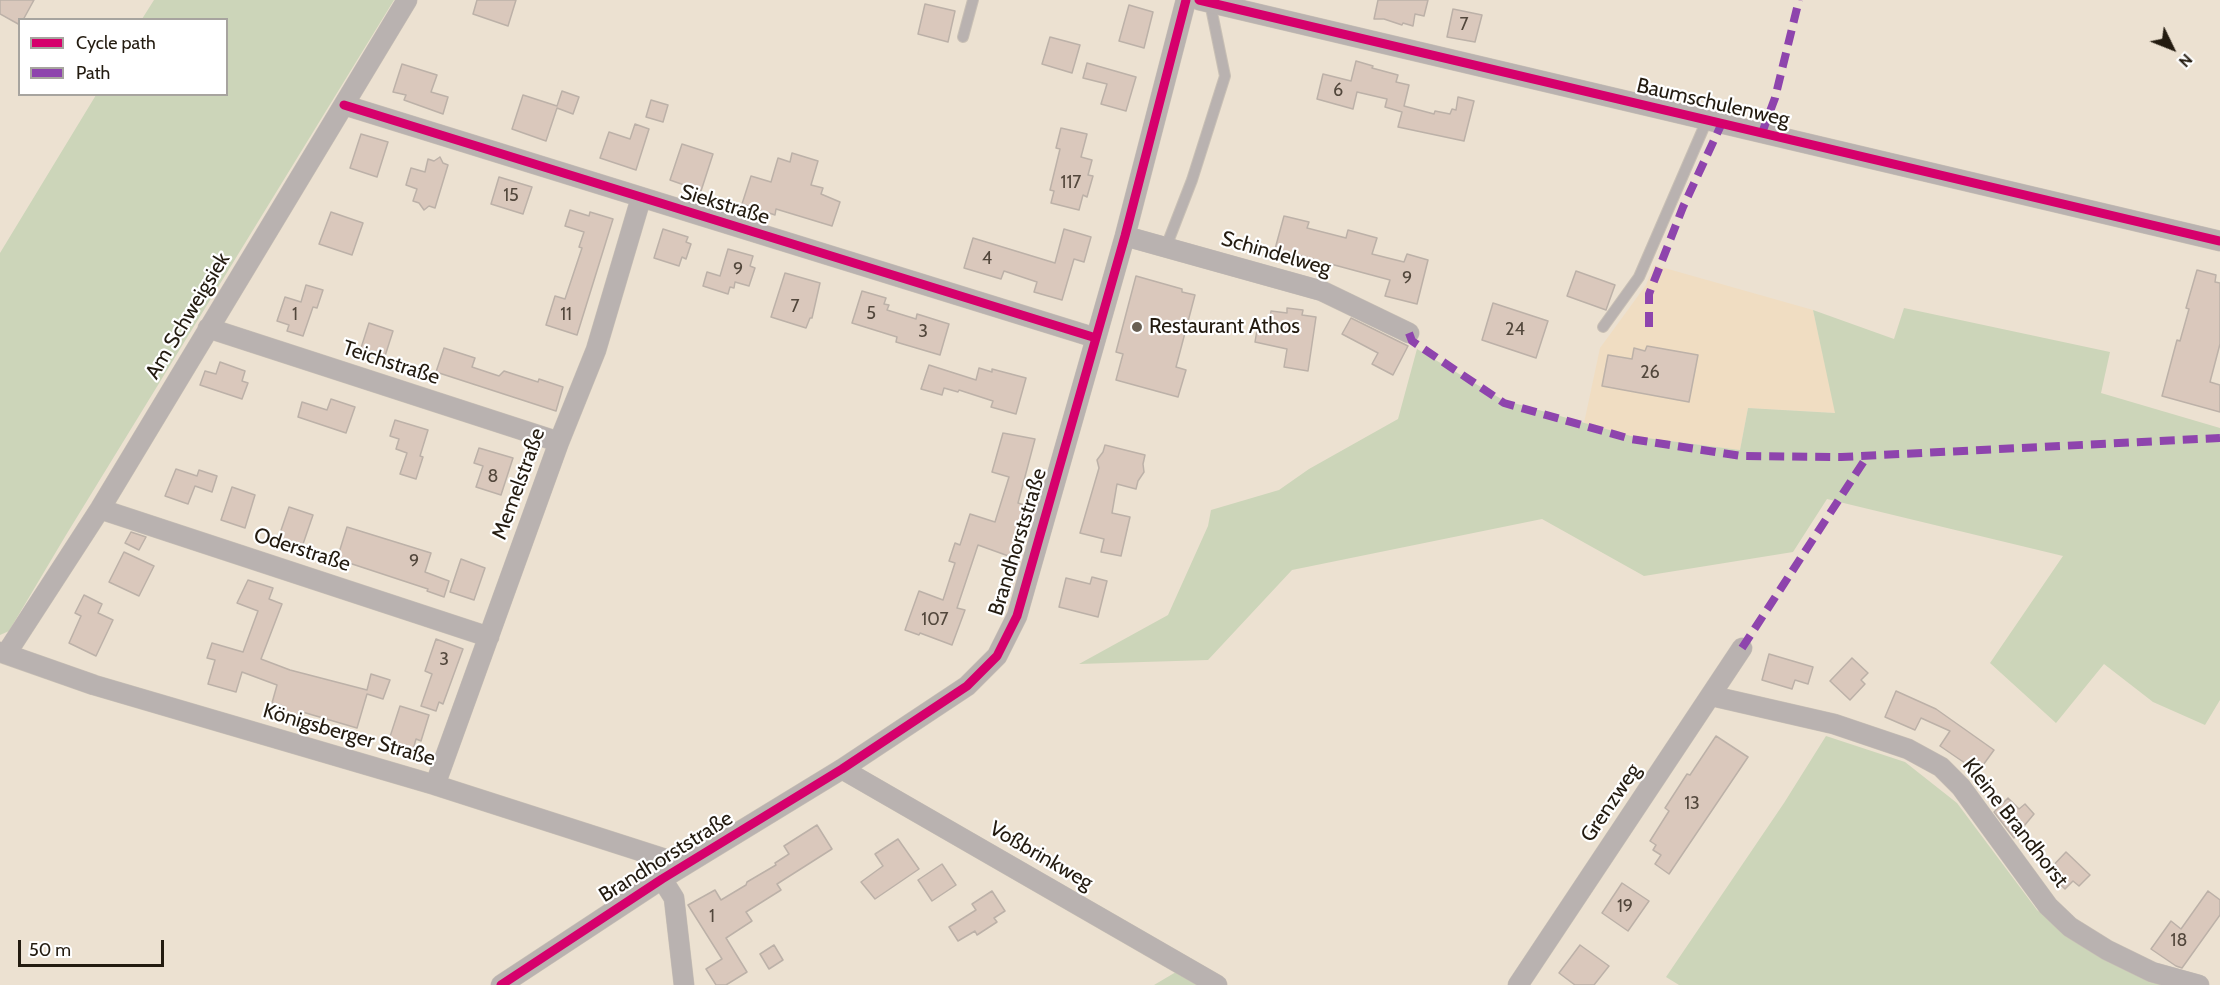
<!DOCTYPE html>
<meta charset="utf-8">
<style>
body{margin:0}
#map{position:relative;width:2220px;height:985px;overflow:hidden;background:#ece1d1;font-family:Cabin,sans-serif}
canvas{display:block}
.legend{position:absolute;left:18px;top:18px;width:210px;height:78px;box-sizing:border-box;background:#fff;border:2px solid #a7a49f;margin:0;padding:8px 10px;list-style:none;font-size:18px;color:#231b10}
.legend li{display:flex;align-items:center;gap:12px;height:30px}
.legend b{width:30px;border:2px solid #a7a49f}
.north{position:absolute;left:2142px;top:18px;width:60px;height:60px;-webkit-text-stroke:4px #fff;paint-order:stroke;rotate:133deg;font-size:16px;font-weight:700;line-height:24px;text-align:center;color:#231b10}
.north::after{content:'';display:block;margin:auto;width:21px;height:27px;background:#231b10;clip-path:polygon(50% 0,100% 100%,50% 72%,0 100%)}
.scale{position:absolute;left:18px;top:940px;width:146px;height:27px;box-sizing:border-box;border:3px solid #231b10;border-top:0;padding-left:8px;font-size:18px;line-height:21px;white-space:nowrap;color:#231b10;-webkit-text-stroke:4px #fff;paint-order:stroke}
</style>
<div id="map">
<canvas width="2220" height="985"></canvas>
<ul class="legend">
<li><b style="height:8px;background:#d6006c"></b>Cycle path</li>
<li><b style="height:8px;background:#8e44ad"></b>Path</li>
</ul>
<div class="north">N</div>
<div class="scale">50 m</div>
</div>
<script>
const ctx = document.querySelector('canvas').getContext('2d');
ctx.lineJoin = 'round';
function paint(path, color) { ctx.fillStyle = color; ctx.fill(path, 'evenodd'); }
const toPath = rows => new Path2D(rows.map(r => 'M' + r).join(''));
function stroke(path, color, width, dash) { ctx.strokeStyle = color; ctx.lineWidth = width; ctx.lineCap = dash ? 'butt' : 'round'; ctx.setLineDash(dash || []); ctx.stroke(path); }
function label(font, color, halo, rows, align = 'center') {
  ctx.font = font + ' Cabin,sans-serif'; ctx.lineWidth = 4.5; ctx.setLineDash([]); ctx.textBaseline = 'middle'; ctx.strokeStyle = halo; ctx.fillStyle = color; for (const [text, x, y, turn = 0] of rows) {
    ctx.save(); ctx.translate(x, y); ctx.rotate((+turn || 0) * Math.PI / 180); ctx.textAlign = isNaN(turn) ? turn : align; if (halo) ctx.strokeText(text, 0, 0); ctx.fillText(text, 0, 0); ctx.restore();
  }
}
paint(toPath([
 [1654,265,1813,310,1836,413,1748,408,1740,450,1631,436,1584,423,1600,348,1646,285]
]), '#f0ddc2');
paint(toPath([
 [154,0,394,0,66,535,9,631,0,635,0,253,96,95,226,94,226,20,142,19],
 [1904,308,2110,352,2101,393,2220,428,2220,700,2205,725,2153,702,2104,664,2056,723,1990,663,2063,556,1827,499,1793,552,1644,576,1542,519,1292,570,1208,660,1079,664,1168,615,1208,526,1211,510,1279,490,1309,469,1398,419,1417,349,1503,400,1631,436,1740,450,1748,408,1835,413,1813,310,1894,339],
 [1826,736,1905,762,1957,803,2037,910,2085,946,2177,985,1679,985,1666,977,1784,803],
 [1176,972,1200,985,1154,985]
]), '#ccd5b9');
const building = toPath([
 [0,0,34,0,23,20,20,20,20,25,0,14,0,0],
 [477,0,516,0,508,26,473,14,477,0],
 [1378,0,1428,0,1424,16,1415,14,1413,26,1403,23,1402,25,1384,19,1374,19,1378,0],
 [925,4,955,11,948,42,918,34,925,4],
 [1129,5,1153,12,1144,48,1119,41,1129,5],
 [1453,9,1482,15,1475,42,1447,37,1453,9],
 [1050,37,1080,45,1072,73,1042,64,1050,37],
 [1356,61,1373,66,1372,68,1398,75,1396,82,1409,85,1404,106,1434,114,1435,111,1450,114,1452,109,1456,110,1458,97,1474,101,1464,141,1398,127,1402,112,1385,107,1387,99,1357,92,1353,109,1317,99,1323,74,1351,81,1356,61],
 [1087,63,1136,77,1126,111,1101,104,1107,84,1083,78,1087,63],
 [402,64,437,75,431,92,448,97,443,114,404,100,406,95,393,92,402,64],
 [562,91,579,97,573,114,557,108,546,141,512,129,523,95,557,106,562,91],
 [651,100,668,105,663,122,646,117,651,100],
 [635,124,649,129,636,170,600,158,609,132,630,139,635,124],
 [1061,128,1087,134,1081,157,1092,160,1088,175,1093,176,1087,197,1083,195,1079,210,1051,203,1054,191,1050,190,1060,149,1056,148,1061,128],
 [361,134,388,142,377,177,350,168,361,134],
 [682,144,713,154,701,191,670,180,682,144],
 [792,153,818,161,811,185,823,188,821,194,840,202,832,226,776,209,775,215,742,204,751,176,771,182,778,158,790,162,792,153],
 [440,157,443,163,448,165,435,208,429,206,424,210,419,203,413,201,417,189,406,185,411,168,425,172,428,159,434,161,440,157],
 [499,177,532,187,523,214,491,204,499,177],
 [570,210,589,216,590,212,613,219,577,335,546,325,555,296,565,299,582,248,579,247,584,232,565,226,570,210],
 [331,212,363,223,352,255,319,244,331,212],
 [1284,216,1309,222,1307,228,1346,238,1348,230,1377,238,1372,254,1404,262,1407,254,1428,260,1417,304,1385,296,1390,280,1275,249,1284,216],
 [663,229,688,237,686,242,691,244,686,259,682,257,679,266,654,258,663,229],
 [1064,229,1091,237,1084,262,1074,259,1062,300,1034,292,1037,282,1004,271,1001,279,964,268,973,238,1055,263,1064,229],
 [728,249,753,256,750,266,755,268,749,286,735,282,734,288,730,287,728,294,703,286,707,272,720,276,728,249],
 [2197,270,2216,275,2215,282,2220,283,2220,344,2210,382,2220,385,2220,412,2162,396,2177,340,2180,341,2189,309,2186,308,2197,270],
 [1576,271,1615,285,1606,310,1567,296,1576,271],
 [785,273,820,283,812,318,810,318,806,328,771,317,785,273],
 [1136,276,1182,289,1182,292,1195,295,1176,367,1186,370,1178,397,1116,380,1123,354,1116,352,1136,276],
 [306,285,323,290,317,308,313,307,303,336,287,331,289,325,277,321,285,297,301,302,306,285],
 [862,291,886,298,884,304,889,305,887,310,916,319,917,314,949,324,940,355,896,342,897,337,852,323,862,291],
 [1493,303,1548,321,1536,358,1482,340,1493,303],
 [1287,308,1303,310,1302,315,1316,317,1308,371,1284,367,1287,349,1255,342,1258,324,1269,326,1271,311,1287,313,1287,308],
 [1351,318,1408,346,1393,375,1372,364,1378,353,1342,334,1351,318],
 [369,323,393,331,385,356,361,348,369,323],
 [1647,346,1698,355,1689,402,1602,386,1608,355,1632,359,1634,348,1645,351,1647,346],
 [444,348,475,358,472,367,499,376,504,371,538,382,539,379,563,387,556,411,436,372,444,348],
 [220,362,245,371,242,381,248,383,242,399,200,385,205,371,216,374,220,362],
 [929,365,976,380,979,368,992,372,992,369,1026,378,1016,414,991,407,993,401,959,390,958,392,944,388,942,395,921,389,929,365],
 [331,399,355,407,346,433,298,417,302,402,327,410,331,399],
 [395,420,428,430,420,456,423,457,416,479,400,474,407,453,396,449,399,439,390,436,395,420],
 [1003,433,1035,439,1018,503,1031,507,1014,558,978,545,957,608,965,610,952,645,920,633,919,635,905,630,919,591,943,600,955,563,949,561,955,543,960,545,970,514,995,522,1009,477,992,472,1003,433],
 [1105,445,1145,455,1143,464,1144,472,1138,481,1136,489,1117,484,1112,513,1130,517,1121,556,1101,552,1104,539,1080,533,1099,468,1097,460,1103,452,1105,445],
 [479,448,513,458,501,495,476,487,483,466,474,463,479,448],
 [176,469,197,476,199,470,217,476,212,492,195,486,188,504,165,496,176,469],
 [232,487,255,495,245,528,221,520,232,487],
 [289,507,313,515,302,547,278,539,289,507],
 [347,527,431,553,425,572,449,581,444,597,427,591,428,589,337,559,347,527],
 [131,532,146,537,139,550,125,543,131,532],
 [124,552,154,566,139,596,109,582,124,552],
 [461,559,485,568,474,600,450,592,461,559],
 [1092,577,1107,581,1098,617,1059,607,1066,578,1090,584,1092,577],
 [248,580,273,588,269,599,282,604,261,659,290,670,367,690,371,674,390,680,383,699,367,694,357,728,299,711,297,719,280,714,283,706,272,703,277,685,242,672,236,692,208,684,215,660,207,658,212,643,243,652,258,611,237,603,248,580],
 [84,595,102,604,98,613,113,620,96,656,69,643,81,616,75,613,84,595],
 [436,639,463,649,443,704,439,702,436,711,421,706,432,674,425,671,436,639],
 [1769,654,1813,667,1808,684,1795,680,1792,689,1762,680,1769,654],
 [1852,658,1868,673,1861,680,1865,684,1850,700,1830,681,1852,658],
 [1896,691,1936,709,1994,750,1978,772,1940,746,1950,731,1921,718,1915,730,1885,717,1896,691],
 [400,706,429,715,421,741,416,739,413,750,388,743,400,706],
 [1716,736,1748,757,1669,874,1655,864,1661,855,1653,850,1656,845,1650,841,1669,811,1665,808,1687,774,1690,775,1716,736],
 [2008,798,2019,809,2025,804,2034,814,2014,838,1994,812,2008,798],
 [817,825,832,849,777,884,781,890,746,912,752,921,726,938,747,972,726,985,716,985,706,969,722,959,688,905,715,890,721,900,746,885,747,882,776,865,775,863,789,854,784,846,817,825],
 [898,839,919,869,875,899,861,882,883,866,875,854,898,839],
 [2066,852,2090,875,2079,886,2073,881,2065,889,2047,872,2066,852],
 [942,864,956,885,932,901,918,880,942,864],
 [1622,883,1649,901,1628,931,1602,913,1622,883],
 [992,891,1005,911,994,918,997,922,977,935,975,931,958,941,949,927,976,910,972,904,992,891],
 [2208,891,2220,900,2220,915,2182,968,2176,966,2151,949,2171,921,2181,929,2208,891],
 [774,945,783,960,769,969,760,954,774,945],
 [1580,945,1609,966,1594,985,1575,985,1559,973,1580,945]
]);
paint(building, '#dac8bc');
stroke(building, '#bcb1a8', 1.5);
const lane = toPath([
 [963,37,973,0],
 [1166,247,1192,180,1225,76,1210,3],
 [1603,327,1639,277,1707,120]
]);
const street = toPath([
 [1199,0,2220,241],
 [344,105,1096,338],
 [1125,236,1322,291,1409,333],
 [208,328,559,442],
 [100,509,489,637],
 [0,652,94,685,435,785,684,865],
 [6,654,100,509,407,0],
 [1712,696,1834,724,1908,749,1941,767,1961,787,2048,906,2070,927,2107,950,2152,972,2199,985],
 [842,769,1217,985],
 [435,785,559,442,596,350,641,198],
 [662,879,674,898,684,985],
 [501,985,662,879,842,769,967,686,997,656,1017,616,1125,236,1186,0],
 [1518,985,1742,648]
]);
stroke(lane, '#c9c0b5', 12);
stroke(street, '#c9c0b5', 21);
stroke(lane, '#b9b2b0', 10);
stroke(street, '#b9b2b0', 20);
stroke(toPath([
 [1762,133,1775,98,1799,0],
 [1649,327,1649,294,1683,207,1722,123],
 [1409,333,1412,341,1504,403,1631,439,1741,456,1841,457,2220,438],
 [1742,648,1868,455]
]), '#8e44ad', 8, [15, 8]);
stroke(toPath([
 [1199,0,2220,241],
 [344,105,1096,338],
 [501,985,662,879,842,769,967,686,997,656,1017,616,1125,236,1186,0]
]), '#d6006c', 9);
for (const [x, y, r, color] of [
 [1137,327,6,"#696054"]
]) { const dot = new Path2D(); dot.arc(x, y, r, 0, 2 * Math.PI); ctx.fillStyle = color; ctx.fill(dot); stroke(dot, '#fff', 2); }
label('18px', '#52473c', null, [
 ["7",1464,25],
 ["6",1338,91],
 ["117",1071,183],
 ["15",511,196],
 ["4",987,259],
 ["9",738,270],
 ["9",1407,279],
 ["7",795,307],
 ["5",871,314],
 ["1",295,315],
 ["11",566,315],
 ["24",1515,330],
 ["3",923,332],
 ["26",1650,373],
 ["8",493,477],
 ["9",414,562],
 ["107",935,620],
 ["3",444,660],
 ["13",1692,804],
 ["19",1625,907],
 ["1",712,917],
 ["18",2179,941]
]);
label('21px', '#231b10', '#fff', [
 ["Baumschulenweg",1713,103,13],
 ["Siekstraße",725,205,17],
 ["Schindelweg",1276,254,16],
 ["Am Schweigsiek",188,316,-59],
 ["Teichstraße",391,363,18],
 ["Memelstraße",519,484,-70],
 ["Brandhorststraße",1018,542,-73],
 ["Oderstraße",302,550,18],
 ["Königsberger Straße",349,735,16],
 ["Grenzweg",1611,803,-56],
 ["Kleine Brandhorst",2015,823,52],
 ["Voßbrinkweg",1041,856,30],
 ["Brandhorststraße",666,857,-32]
]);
label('21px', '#231b10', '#fff', [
 ["Restaurant Athos",1149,327]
], 'left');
</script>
